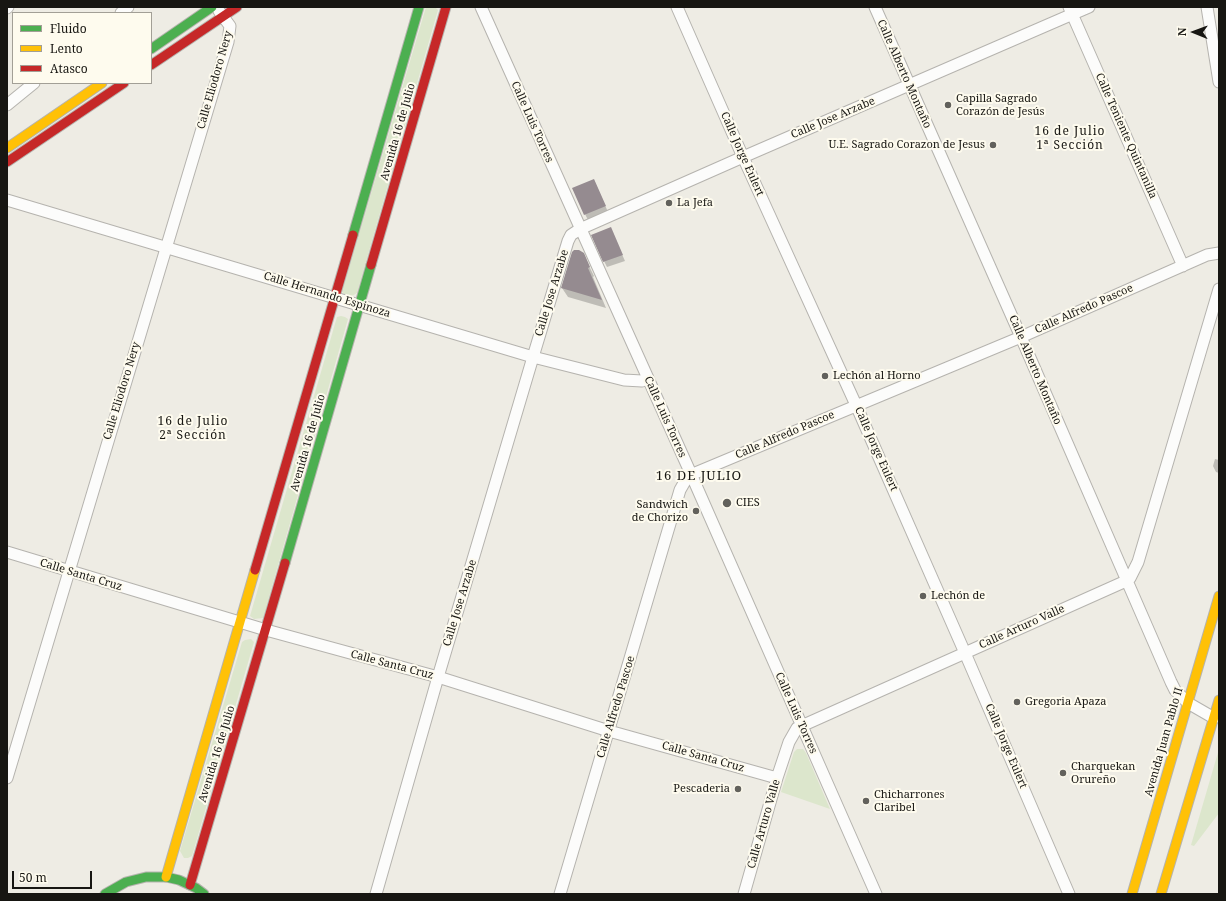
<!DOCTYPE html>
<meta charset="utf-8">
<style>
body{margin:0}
#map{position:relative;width:1226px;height:901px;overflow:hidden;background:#eeece4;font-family:"Noto Serif",serif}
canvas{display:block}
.frame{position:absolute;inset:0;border:8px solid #171612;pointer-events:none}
.legend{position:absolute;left:12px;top:12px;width:140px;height:72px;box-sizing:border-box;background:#fefbee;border:1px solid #a29f96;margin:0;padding:5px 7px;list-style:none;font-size:12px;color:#171612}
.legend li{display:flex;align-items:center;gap:8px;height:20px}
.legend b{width:20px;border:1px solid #a29f96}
.north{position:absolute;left:1174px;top:12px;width:40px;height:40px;-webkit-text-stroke:3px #fefbee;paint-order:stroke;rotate:271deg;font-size:11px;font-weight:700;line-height:16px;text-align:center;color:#171612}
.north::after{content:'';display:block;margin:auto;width:14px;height:18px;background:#171612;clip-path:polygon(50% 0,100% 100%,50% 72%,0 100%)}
.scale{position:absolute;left:12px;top:871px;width:80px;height:18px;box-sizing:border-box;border:2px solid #171612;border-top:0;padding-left:5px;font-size:12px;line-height:14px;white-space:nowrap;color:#171612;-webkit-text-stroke:3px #fefbee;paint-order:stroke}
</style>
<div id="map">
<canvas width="1226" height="901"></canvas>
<div class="frame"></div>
<ul class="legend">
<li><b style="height:5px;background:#4caf50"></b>Fluido</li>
<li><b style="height:5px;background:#ffc107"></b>Lento</li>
<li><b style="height:5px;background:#c62828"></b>Atasco</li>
</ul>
<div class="north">N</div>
<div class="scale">50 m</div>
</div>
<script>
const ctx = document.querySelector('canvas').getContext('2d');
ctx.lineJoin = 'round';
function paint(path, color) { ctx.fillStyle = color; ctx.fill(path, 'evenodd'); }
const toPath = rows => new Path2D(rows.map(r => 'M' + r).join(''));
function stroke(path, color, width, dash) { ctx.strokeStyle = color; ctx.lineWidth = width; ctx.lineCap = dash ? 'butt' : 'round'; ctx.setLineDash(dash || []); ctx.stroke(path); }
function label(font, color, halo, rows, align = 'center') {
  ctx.font = font + ' "Noto Serif",serif'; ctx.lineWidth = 4; ctx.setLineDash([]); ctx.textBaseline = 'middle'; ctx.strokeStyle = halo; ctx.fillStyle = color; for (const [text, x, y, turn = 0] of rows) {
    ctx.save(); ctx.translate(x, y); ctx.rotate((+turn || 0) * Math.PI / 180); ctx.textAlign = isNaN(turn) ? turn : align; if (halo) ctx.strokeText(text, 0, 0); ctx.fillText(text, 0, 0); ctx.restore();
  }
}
paint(toPath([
 [426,7,435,7,438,10,357,293,352,296,346,296,342,292],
 [341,316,345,317,348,319,263,618,254,619,250,616,337,317],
 [251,639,254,642,192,856,188,858,184,858,180,851,242,642,245,640],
 [797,749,803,749,806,753,830,809,781,792,794,752],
 [1219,749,1219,813,1194,846,1191,845]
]), '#dce6cc');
paint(toPath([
 [594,180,608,212,588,220,585,214],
 [613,234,625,261,607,267,604,261],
 [583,254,594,276,593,277,606,308,568,297,562,288],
 [1215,459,1219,460,1219,473,1216,472,1213,466]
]), '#0003');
paint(toPath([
 [594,179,606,206,584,215,572,188],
 [611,227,623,255,603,262,591,235],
 [574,250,579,250,584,253,590,267,588,268,602,300,561,288,572,252]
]), '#958b90');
const street = toPath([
 [481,7,691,474,876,894],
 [677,7,743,157,856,405,965,653,1069,894],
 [875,7,1021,337,1171,682,1175,690,1188,703,1214,718],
 [1069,7,1183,266],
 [1207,7,1219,82],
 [7,8,8,7],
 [121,13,128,7],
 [7,105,34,83],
 [7,200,533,357,624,380,642,381,648,378],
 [7,552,266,630,438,677,609,731,777,778],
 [7,778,228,42,230,26,219,11],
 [376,894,438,677,533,357,568,241,571,235,580,229,743,157,1089,7],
 [560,894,680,490,688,476,1021,337,1207,255,1219,253],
 [744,894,777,778,789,742,797,728,1126,581,1130,578,1138,562,1219,289]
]);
const fast = toPath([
 [151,49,212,7],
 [353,235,419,7],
 [285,563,371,265],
 [105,894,126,882,146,877,166,877,179,880,196,888,204,894]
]);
const slow = toPath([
 [7,148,102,83],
 [166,877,255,570],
 [1132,894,1219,596],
 [1161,894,1219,700]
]);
const jam = toPath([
 [151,65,237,7],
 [7,162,124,83],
 [371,265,446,7],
 [255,570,353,235],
 [190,885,285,563]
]);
stroke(street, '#b5b3ae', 13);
stroke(fast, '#b5b3ae', 11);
stroke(slow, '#b5b3ae', 11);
stroke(jam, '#b5b3ae', 11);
stroke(street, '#fcfcfb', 11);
stroke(fast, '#4caf50', 9);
stroke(slow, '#ffc107', 9);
stroke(jam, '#c62828', 9);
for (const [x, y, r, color] of [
 [948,105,4,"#62615c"],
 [993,145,4,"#62615c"],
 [669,203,4,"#62615c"],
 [825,376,4,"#62615c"],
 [727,503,5,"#62615c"],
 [696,511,4,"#62615c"],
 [923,596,4,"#62615c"],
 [1017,702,4,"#62615c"],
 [1063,773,4,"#62615c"],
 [738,789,4,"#62615c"],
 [866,801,4,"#62615c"]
]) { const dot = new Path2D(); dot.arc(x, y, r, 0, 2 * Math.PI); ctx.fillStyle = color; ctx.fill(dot); stroke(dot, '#fefbee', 1.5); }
label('11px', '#171612', '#fefbee', [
 ["Calle Alberto Montaño",904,74,66],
 ["Calle Eliodoro Nery",215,80,-74],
 ["Calle Jose Arzabe",833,118,-23],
 ["Calle Luis Torres",532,122,66],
 ["Avenida 16 de Julio",398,132,-74],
 ["Calle Teniente Quintanilla",1126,136,66],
 ["Calle Jorge Eulert",742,154,66],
 ["Calle Jose Arzabe",552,293,-73],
 ["Calle Hernando Espinoza",327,295,17],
 ["Calle Alfredo Pascoe",1084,309,-24],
 ["Calle Alberto Montaño",1035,370,67],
 ["Calle Eliodoro Nery",122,391,-73],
 ["Calle Luis Torres",665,417,66],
 ["Calle Alfredo Pascoe",785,435,-23],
 ["Avenida 16 de Julio",308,443,-74],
 ["Calle Jorge Eulert",876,449,66],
 ["Calle Santa Cruz",81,575,17],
 ["Calle Jose Arzabe",460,603,-73],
 ["Calle Arturo Valle",1022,627,-24],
 ["Calle Santa Cruz",392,665,15],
 ["Calle Alfredo Pascoe",616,707,-73],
 ["Calle Luis Torres",796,713,66],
 ["Avenida Juan Pablo II",1164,742,-74],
 ["Calle Jorge Eulert",1006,746,67],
 ["Avenida 16 de Julio",217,754,-73],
 ["Calle Santa Cruz",703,757,16],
 ["Calle Arturo Valle",764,824,-74]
]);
label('11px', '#171612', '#fefbee', [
 ["Capilla Sagrado",956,99],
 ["Corazón de Jesús",956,112],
 ["U.E. Sagrado Corazon de Jesus",985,145,"right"],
 ["La Jefa",677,203],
 ["Lechón al Horno",833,376],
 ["CIES",736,503],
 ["Sandwich",688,505,"right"],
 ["de Chorizo",688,518,"right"],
 ["Lechón de",931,596],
 ["Gregoria Apaza",1025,702],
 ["Charquekan",1071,767],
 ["Orureño",1071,780],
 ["Pescaderia",730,789,"right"],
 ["Chicharrones",874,795],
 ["Claribel",874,808]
], 'left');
ctx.letterSpacing = '1px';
label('12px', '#171612', '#fefbee', [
 ["16 de Julio",1070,132],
 ["1ª Sección",1070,146],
 ["16 de Julio",193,422],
 ["2ª Sección",193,436]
]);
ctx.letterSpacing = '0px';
ctx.letterSpacing = '1px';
label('13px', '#171612', '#fefbee', [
 ["16 DE JULIO",699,476]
]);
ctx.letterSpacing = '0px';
</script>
